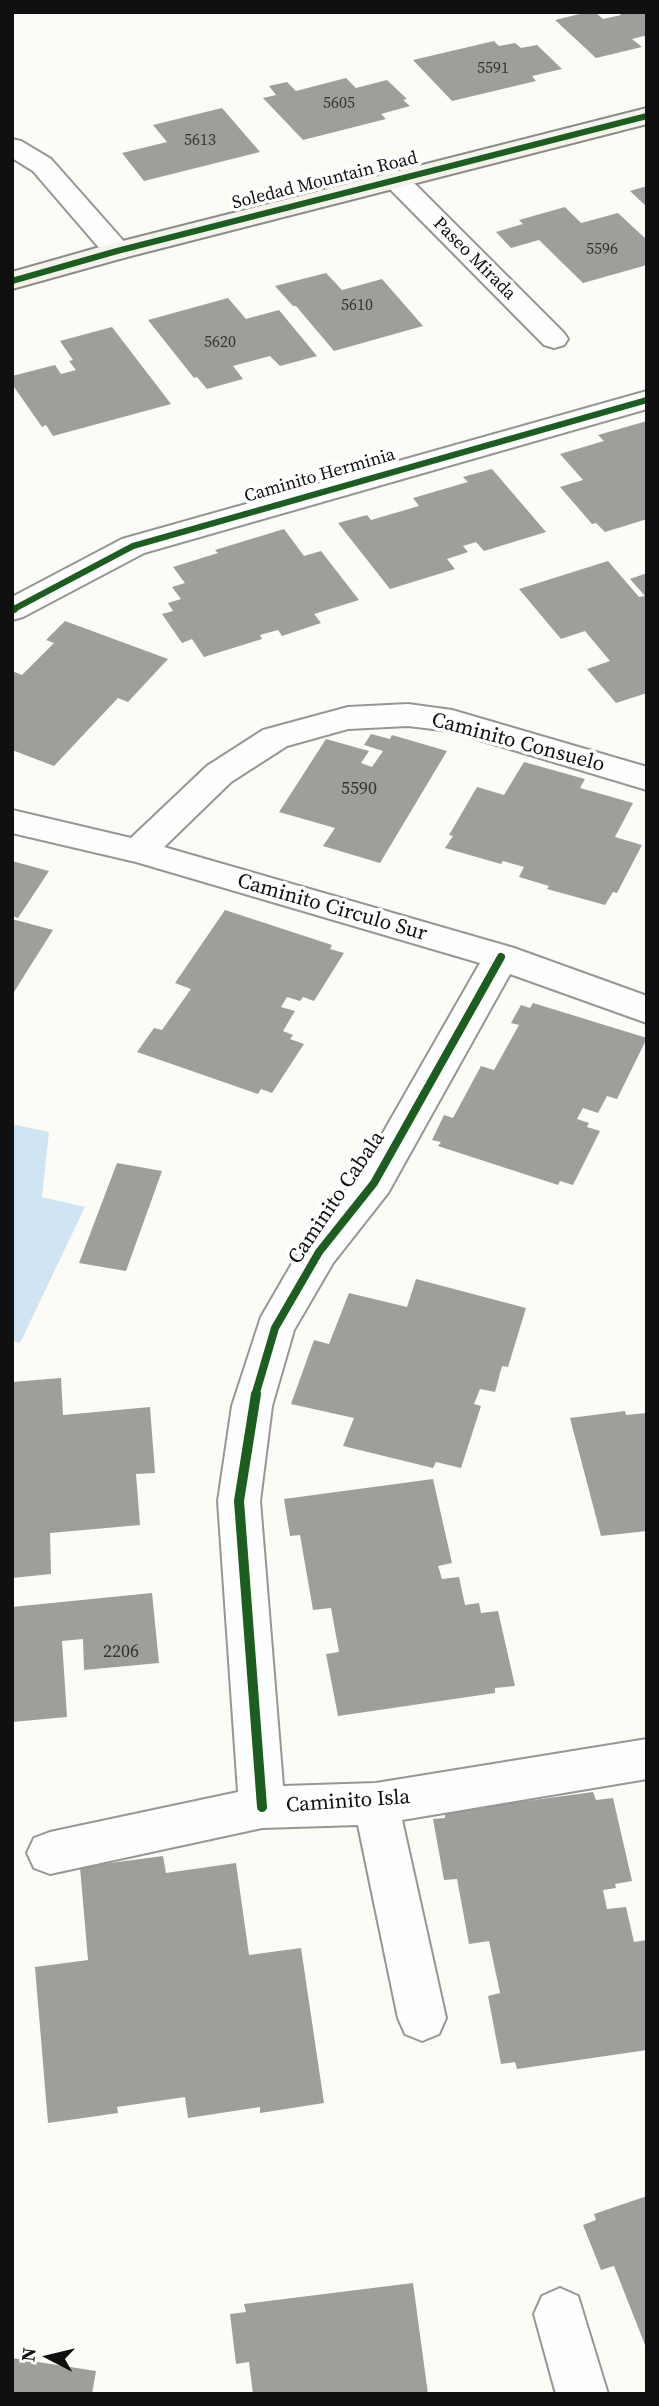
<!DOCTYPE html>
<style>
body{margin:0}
#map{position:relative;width:659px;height:2406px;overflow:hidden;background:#fcfbf6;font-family:"Source Serif 4",serif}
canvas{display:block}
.frame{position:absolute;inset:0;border:14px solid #101010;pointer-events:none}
.north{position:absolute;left:14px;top:2322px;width:70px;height:70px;-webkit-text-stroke:5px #fff;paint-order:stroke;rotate:277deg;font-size:19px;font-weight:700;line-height:28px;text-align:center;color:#101010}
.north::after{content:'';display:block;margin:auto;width:24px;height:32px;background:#101010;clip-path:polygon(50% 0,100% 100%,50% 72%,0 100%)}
</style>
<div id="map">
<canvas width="659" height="2406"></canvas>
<div class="frame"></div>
<div class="north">N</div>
</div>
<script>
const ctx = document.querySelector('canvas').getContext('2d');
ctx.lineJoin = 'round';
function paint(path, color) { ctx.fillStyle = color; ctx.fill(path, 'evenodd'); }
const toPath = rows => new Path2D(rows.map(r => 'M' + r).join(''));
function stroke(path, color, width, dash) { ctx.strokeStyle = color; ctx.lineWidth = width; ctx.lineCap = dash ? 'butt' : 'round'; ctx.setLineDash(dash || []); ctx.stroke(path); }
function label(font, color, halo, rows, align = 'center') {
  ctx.font = font + ' "Source Serif 4",serif'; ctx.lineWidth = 7; ctx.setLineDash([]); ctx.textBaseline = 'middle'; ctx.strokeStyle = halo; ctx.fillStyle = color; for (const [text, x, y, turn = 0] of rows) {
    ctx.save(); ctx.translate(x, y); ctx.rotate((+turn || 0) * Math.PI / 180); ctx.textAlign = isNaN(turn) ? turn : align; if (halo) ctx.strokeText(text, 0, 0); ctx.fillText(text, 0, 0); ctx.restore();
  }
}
paint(toPath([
 [12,1124,49,1132,42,1197,85,1207,20,1343,12,1341]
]), '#cfe5f3');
paint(toPath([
 [588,12,595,12,603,19,621,15,619,12,647,12,647,38,644,36,632,39,642,47,596,58,555,20],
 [494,41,499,46,515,43,521,48,537,45,562,69,532,76,536,81,452,101,413,60],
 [346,78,356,88,387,80,407,99,403,100,410,106,381,114,386,119,303,140,263,98,276,95,269,86,287,82,296,91],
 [222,108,260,152,144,181,122,153,167,142,153,125],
 [647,186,647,207,630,191],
 [565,207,581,223,618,213,647,240,647,265,583,283,539,240,511,248,496,232,523,224,519,220],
 [326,273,342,290,382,279,423,326,334,351,296,306,293,306,275,286],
 [228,298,246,319,279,310,317,356,280,366,270,356,233,366,243,379,207,389,197,377,194,378,148,320],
 [112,327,171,404,53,436,46,425,42,427,12,384,12,376,55,365,61,374,76,370,69,361,73,360,60,341],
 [647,421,647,519,605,532,596,523,592,524,560,487,583,480,560,454,604,441,598,435],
 [492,469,546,532,484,551,476,542,463,546,468,552,447,559,455,569,390,589,338,523,367,515,371,520,419,506,413,498,468,482,463,477],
 [284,529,304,556,321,551,359,600,314,614,321,623,282,636,278,630,260,635,262,639,204,657,192,639,182,643,162,614,173,611,168,603,181,599,172,587,185,583,173,567,218,553,215,550],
 [608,561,639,597,645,596,630,579,647,573,647,693,616,703,587,669,610,661,585,631,561,639,519,589],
 [65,621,168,659,128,702,118,698,54,766,12,750,12,671,22,675,54,643,46,640],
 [371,734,390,739,392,735,447,751,380,863,323,846,335,828,279,812,326,739,369,751,361,763,372,767,383,751,364,745],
 [524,762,585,779,580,788,633,803,615,837,642,845,617,893,613,892,605,905,547,889,549,886,519,877,524,867,503,861,501,864,445,848,453,836,449,835,477,787,504,795],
 [12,861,49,871,18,918,12,916],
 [225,910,332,945,330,949,344,953,314,1001,303,997,300,1001,287,997,281,1007,295,1011,283,1031,293,1035,290,1039,304,1044,272,1093,261,1089,258,1094,137,1052,154,1028,162,1030,191,989,175,983],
 [12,919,53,930,12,995],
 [533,1003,647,1038,617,1099,607,1096,598,1113,583,1108,577,1119,589,1123,587,1127,600,1131,573,1185,560,1181,558,1185,438,1146,441,1142,432,1140,444,1115,453,1118,481,1066,494,1070,519,1025,511,1023,521,1005,530,1008],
 [117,1163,162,1171,126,1271,79,1263],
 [416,1279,526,1308,508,1367,502,1366,495,1392,480,1389,474,1404,481,1406,461,1468,436,1462,433,1468,343,1446,354,1418,291,1404,314,1340,329,1344,349,1293,407,1307],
 [61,1378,63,1415,150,1407,155,1473,136,1474,140,1525,50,1533,51,1574,12,1578,12,1382],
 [625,1411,626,1415,647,1413,647,1531,601,1536,570,1418],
 [433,1479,452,1563,438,1566,442,1579,459,1577,465,1605,479,1603,481,1613,498,1611,515,1686,495,1688,495,1693,338,1716,326,1654,339,1652,331,1608,313,1610,300,1535,290,1536,284,1499],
 [152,1593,159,1663,84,1670,83,1639,62,1641,67,1717,12,1722,12,1607],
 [593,1792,596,1800,613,1798,632,1881,615,1884,616,1888,603,1890,607,1909,626,1907,634,1942,647,1940,647,2050,517,2069,515,2062,501,2064,488,1996,500,1993,489,1941,469,1944,457,1879,444,1880,433,1819,445,1818,445,1812],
 [163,1856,166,1873,236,1863,249,1955,301,1948,324,2103,260,2113,260,2107,188,2118,185,2097,117,2107,118,2113,48,2123,35,1967,88,1960,80,1867],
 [647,2196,647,2350,614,2266,601,2270,583,2225,596,2220,594,2214],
 [413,2283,428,2394,253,2394,249,2362,236,2364,230,2314,246,2312,244,2304],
 [12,2358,96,2371,92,2394,12,2394]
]), '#a09e9b');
const street = toPath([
 [12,139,21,141,51,159,127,245,131,251,127,257,117,259,107,257,33,171,12,158,12,139],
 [395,171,404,173,564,333,568,339,564,345,554,348,544,345,386,185,382,179,386,173,395,171],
 [647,391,647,409,144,553,23,617,12,620,12,597,122,539,647,391],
 [408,704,452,710,647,767,647,790,450,731,408,726,348,729,287,746,231,782,164,847,514,948,647,996,647,1023,510,974,388,1193,333,1263,294,1330,272,1406,260,1501,283,1786,376,1783,647,1739,647,1779,402,1820,446,2018,439,2034,422,2041,405,2034,398,2018,358,1825,262,1828,50,1874,34,1868,27,1853,34,1838,50,1832,238,1792,218,1501,232,1406,261,1317,305,1241,360,1173,480,963,136,862,12,833,12,810,131,838,207,766,263,730,348,707,408,704],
 [560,2288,578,2296,608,2394,556,2394,534,2314,542,2296,560,2288]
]);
const secondary = toPath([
 [647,108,647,124,127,257,12,289,12,272,107,245,647,108]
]);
stroke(street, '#969694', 4);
stroke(secondary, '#8d8c8a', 4);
paint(street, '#fffefe');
paint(secondary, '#f5f4ec');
stroke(toPath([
 [12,281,117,251,647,116],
 [12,610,133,546,647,400]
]), '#1b5e20', 6);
stroke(toPath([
 [12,610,14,609],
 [255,1396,275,1328,319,1252,374,1183,501,957]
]), '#1b5e20', 8);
stroke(toPath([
 [256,1394,239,1501,262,1807]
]), '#1b5e20', 10);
label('16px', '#343433', null, [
 ["5591",493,69],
 ["5605",339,104],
 ["5613",200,141],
 ["5596",602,250],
 ["5610",357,306],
 ["5620",220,343]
]);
label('18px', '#101010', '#fff', [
 ["Soledad Mountain Road",325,181,-14],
 ["Paseo Mirada",474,259,45],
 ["Caminito Herminia",320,476,-16]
]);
label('18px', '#343433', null, [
 ["5590",359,789],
 ["2206",121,1652]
]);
label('21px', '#101010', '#fff', [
 ["Caminito Consuelo",518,743,15],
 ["Caminito Circulo Sur",332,908,16],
 ["Caminito Cabala",337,1198,-56],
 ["Caminito Isla",348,1802,-4]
]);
</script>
